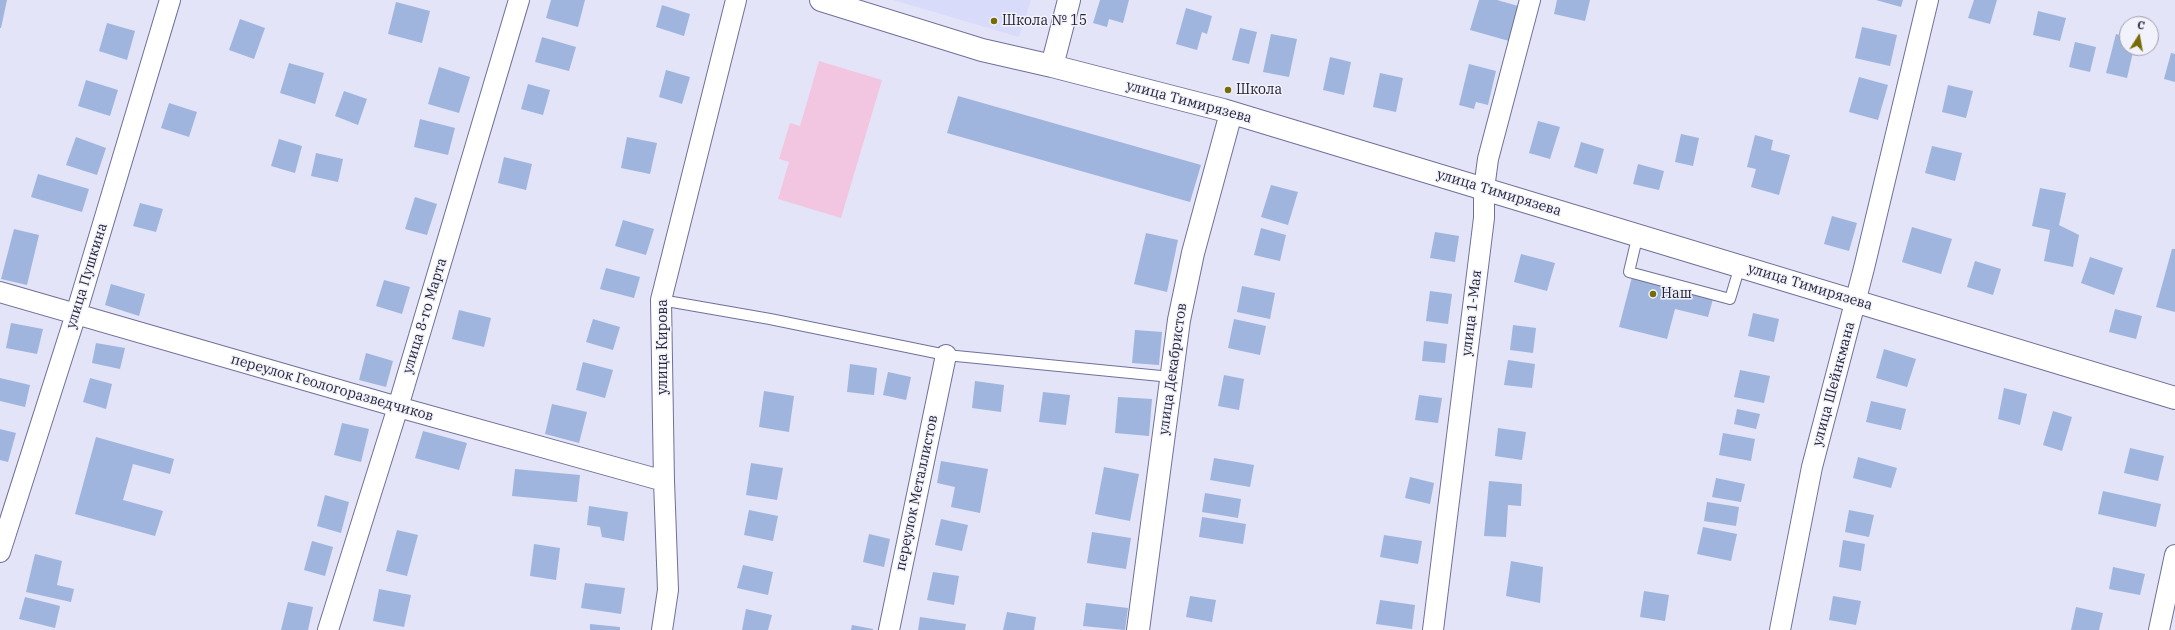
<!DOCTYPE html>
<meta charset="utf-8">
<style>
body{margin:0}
#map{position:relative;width:2175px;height:630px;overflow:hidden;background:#e3e4f7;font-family:"IBM Plex Serif",serif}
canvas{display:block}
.north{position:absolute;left:2119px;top:16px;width:40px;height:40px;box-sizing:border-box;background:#f1f2fc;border:1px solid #9fa0ad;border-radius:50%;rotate:11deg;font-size:11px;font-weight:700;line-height:16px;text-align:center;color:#242436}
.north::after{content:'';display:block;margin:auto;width:14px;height:18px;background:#766c06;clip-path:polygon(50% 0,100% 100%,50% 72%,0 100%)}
</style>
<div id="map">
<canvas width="2175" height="630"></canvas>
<div class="north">С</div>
</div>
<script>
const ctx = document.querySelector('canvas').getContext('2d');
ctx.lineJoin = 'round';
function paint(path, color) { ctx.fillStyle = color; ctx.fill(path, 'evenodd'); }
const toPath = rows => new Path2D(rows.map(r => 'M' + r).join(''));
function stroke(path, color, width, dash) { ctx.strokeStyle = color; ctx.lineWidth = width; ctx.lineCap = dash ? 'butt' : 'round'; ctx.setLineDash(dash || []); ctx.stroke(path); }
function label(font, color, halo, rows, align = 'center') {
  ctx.font = font + ' "IBM Plex Serif",serif'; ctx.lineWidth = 3; ctx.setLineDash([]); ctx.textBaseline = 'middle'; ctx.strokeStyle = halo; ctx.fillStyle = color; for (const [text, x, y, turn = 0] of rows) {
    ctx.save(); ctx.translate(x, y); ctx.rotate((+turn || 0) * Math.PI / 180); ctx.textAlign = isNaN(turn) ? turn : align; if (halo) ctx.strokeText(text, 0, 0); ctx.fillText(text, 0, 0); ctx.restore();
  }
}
paint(toPath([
 [893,0,1031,0,1019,37]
]), '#d9dbfb');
paint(toPath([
 [819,61,882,80,841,218,778,199,789,162,779,159,790,123,800,126]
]), '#f2c6e0');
paint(toPath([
 [0,0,7,0,1,28,0,28],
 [551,0,585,0,578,27,546,18],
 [1100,0,1129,0,1123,23,1109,19,1107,27,1093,23],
 [1479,0,1497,0,1518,6,1509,41,1470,30],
 [1557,0,1590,0,1585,21,1554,14],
 [1876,0,1903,0,1901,7],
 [1974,0,1997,0,1990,24,1968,18],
 [396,2,430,11,422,43,388,34],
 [662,5,690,14,684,36,656,27],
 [1186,8,1212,16,1207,34,1202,32,1197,50,1176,44],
 [2038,11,2066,18,2060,41,2033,35],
 [240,19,265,28,254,59,229,50],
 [107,23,135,31,127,60,99,51],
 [1862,27,1897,35,1890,66,1855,58],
 [1240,28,1257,32,1249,64,1232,60],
 [1271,34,1297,39,1289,77,1263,72],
 [2116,34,2127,37,2127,48,2134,48,2127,78,2106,73],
 [542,37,576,47,569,71,535,62],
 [2075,42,2096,47,2090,72,2069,67],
 [2171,53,2175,54,2175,82,2164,79],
 [1330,57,1351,62,1344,95,1323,90],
 [289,63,324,73,315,104,280,93],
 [1469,64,1496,71,1488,105,1476,102,1474,109,1459,105],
 [439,67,470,77,459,113,428,104],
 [666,70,690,77,682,104,659,97],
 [1380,73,1403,78,1396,112,1373,107],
 [1859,77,1888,85,1878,120,1849,112],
 [86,80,118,90,110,116,78,106],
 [528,84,550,90,543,115,521,109],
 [1948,85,1973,91,1966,118,1942,112],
 [344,91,367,99,358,125,335,116],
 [958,96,1201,165,1190,202,947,133],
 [169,103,197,112,189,137,161,128],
 [420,119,455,128,448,155,414,147],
 [1538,121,1560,127,1550,159,1529,153],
 [1681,134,1699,138,1693,166,1675,162],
 [1755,135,1773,140,1771,150,1790,155,1779,195,1751,187,1756,169,1747,167],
 [76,137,106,148,97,175,66,165],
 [627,137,657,143,650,174,621,168],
 [279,139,302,146,295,173,271,166],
 [1581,142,1604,149,1597,174,1574,167],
 [1932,146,1962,153,1955,181,1925,173],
 [316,153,343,159,338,182,311,176],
 [504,157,532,164,526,190,498,183],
 [1638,164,1664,171,1659,190,1633,184],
 [38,174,89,189,82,212,31,197],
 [1271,185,1298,192,1288,225,1261,217],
 [2040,188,2066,193,2059,225,2079,235,2073,267,2044,261,2050,230,2032,226],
 [415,197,437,204,427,235,405,229],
 [140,203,163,209,156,232,133,226],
 [1832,216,1857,223,1849,251,1824,244],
 [623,220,654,229,646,255,615,246],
 [1912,227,1952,239,1941,274,1902,262],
 [1261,228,1286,235,1280,261,1254,255],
 [14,229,39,235,27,285,1,279],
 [1435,232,1459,236,1455,262,1430,258],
 [1146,233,1178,240,1167,292,1134,284],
 [2172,249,2175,249,2175,312,2156,307],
 [1521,254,1555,263,1547,291,1514,282],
 [2090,257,2123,268,2114,295,2081,283],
 [1975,261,2001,269,1993,295,1967,287],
 [606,268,640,277,634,298,600,289],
 [1632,277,1713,299,1708,317,1675,309,1667,339,1619,327],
 [384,280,410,287,402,314,376,306],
 [111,284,145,294,139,316,105,305],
 [1242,286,1275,293,1270,319,1237,312],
 [1430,291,1452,294,1448,324,1426,321],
 [2115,309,2142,316,2136,339,2109,332],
 [459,310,491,318,484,347,452,339],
 [1753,313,1779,319,1774,342,1748,336],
 [593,319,620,327,613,350,586,342],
 [1234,319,1266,326,1260,355,1228,348],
 [11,323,43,329,37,354,6,348],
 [1513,325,1536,328,1533,353,1510,350],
 [1135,330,1162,332,1159,365,1132,363],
 [1424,341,1447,344,1445,363,1422,361],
 [96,343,125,348,120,369,92,363],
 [1884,349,1916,359,1907,387,1876,378],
 [366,353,393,361,386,387,359,380],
 [1508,360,1535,364,1532,388,1504,385],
 [583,362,613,370,605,398,576,390],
 [850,364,877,368,874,395,847,392],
 [1740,370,1770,376,1764,403,1734,397],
 [888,372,911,377,906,400,883,395],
 [1224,375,1244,379,1239,410,1218,406],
 [0,378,30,385,25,407,0,401],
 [90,378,112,384,106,409,83,402],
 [975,381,1004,385,1001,412,972,408],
 [2004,388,2027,394,2020,425,1998,419],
 [764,391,794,396,789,432,759,427],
 [1043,392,1070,395,1066,425,1039,422],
 [1419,395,1442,398,1438,423,1415,420],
 [1118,397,1152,399,1149,436,1115,433],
 [1871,401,1906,409,1901,430,1866,422],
 [552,404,587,412,579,443,545,434],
 [1737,409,1760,414,1756,429,1734,424],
 [2053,411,2072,417,2062,451,2043,445],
 [342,423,369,429,361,462,334,455],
 [1498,428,1526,432,1522,460,1495,456],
 [0,429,16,433,8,462,0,460],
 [423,431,467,443,459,470,415,458],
 [1723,433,1755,439,1751,461,1719,455],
 [96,437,174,459,170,474,133,464,123,500,163,511,155,536,75,514],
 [2130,448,2164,456,2158,481,2124,473],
 [1858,457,1897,468,1891,488,1853,478],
 [1214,458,1254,465,1250,487,1210,480],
 [941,461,988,469,980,513,951,507,955,487,937,483],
 [751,463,783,468,777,500,746,495],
 [1104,467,1139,474,1130,521,1095,514],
 [515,469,580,475,577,502,512,496],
 [1410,477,1434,483,1430,504,1405,498],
 [1716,478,1745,484,1741,502,1712,497],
 [1489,481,1522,484,1521,506,1508,505,1506,537,1484,536],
 [2103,491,2161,504,2156,527,2098,514],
 [1205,493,1241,499,1238,518,1202,512],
 [325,495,349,502,341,533,317,526],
 [1707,502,1739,507,1736,526,1704,521],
 [589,506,628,512,624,541,602,537,600,527,587,525],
 [749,510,778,516,773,541,744,535],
 [1849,510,1874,515,1869,537,1845,532],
 [1202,517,1246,524,1243,544,1199,537],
 [941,519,968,525,962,551,935,545],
 [1703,527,1737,534,1731,561,1697,554],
 [397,530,418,535,407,576,386,571],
 [1092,532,1131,538,1126,569,1087,563],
 [869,534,890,539,884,567,863,562],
 [1384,535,1422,541,1418,564,1380,557],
 [1843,540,1865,544,1861,571,1839,567],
 [312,541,333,547,325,576,304,570],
 [534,544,560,548,556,580,530,576],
 [35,554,62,561,57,585,74,589,71,602,26,592],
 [1511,561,1543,567,1540,603,1506,596],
 [743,565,773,572,768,595,737,588],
 [2113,567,2145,574,2140,595,2109,589],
 [933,572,959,576,954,605,927,600],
 [585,583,625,588,621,614,581,608],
 [379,589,411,595,404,627,373,621],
 [1644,591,1669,595,1665,621,1640,617],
 [1190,596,1216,600,1212,622,1186,617],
 [1833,596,1861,601,1856,625,1829,620],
 [25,597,60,606,55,628,19,619],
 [1380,600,1415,605,1412,629,1376,624],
 [288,602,313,607,308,630,281,630],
 [1086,603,1128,608,1125,630,1083,626],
 [2076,607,2103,613,2099,630,2071,630],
 [746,609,772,615,768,630,742,630],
 [1007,612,1036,617,1034,630,1003,630],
 [920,617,966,624,965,630,918,630],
 [590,624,620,627,620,630,590,630],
 [852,625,873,629,873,630,851,630]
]), '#9fb5de');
const lane = toPath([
 [1638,234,1629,272,1730,299,1740,266],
 [661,300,770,319,946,355,1171,377]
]);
const street = toPath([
 [0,292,398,407,664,481],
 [0,552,76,314,170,0],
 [328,630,398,407,519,0],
 [662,630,668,590,664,481,661,300,736,0],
 [889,630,946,355],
 [1433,630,1484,218,1484,189,1488,159,1530,0],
 [1780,630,1812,467,1864,268,1928,0],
 [2159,630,2175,555]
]);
const secondary = toPath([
 [821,0,982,50,1052,66,1223,110,2175,398],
 [1052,66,1069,0],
 [1138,630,1179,320,1193,253,1231,113]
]);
stroke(lane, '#6f709a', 12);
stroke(street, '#6f709a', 22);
stroke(secondary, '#6f709a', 24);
stroke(lane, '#fff', 10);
stroke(street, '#fff', 20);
stroke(secondary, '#fff', 22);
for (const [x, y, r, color] of [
 [994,21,4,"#766c06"],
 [1228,90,4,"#766c06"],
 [1653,294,4,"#766c06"]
]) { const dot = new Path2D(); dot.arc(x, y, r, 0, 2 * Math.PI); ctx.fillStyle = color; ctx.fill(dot); stroke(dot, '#f1f2fc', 1.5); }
label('14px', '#242436', '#f1f2fc', [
 ["Школа № 15",1002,21],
 ["Школа",1236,90],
 ["Наш",1661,294]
], 'left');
label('14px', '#242436', '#f1f2fc', [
 ["улица Тимирязева",1189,102,15],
 ["улица Тимирязева",1499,193,17],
 ["улица Пушкина",87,276,-73],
 ["улица Тимирязева",1810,287,17],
 ["улица 1-Мая",1472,313,-83],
 ["улица 8-го Марта",425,316,-73],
 ["улица Кирова",663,347,-90],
 ["улица Декабристов",1173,369,-82],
 ["улица Шейнкмана",1834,384,-75],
 ["переулок Геологоразведчиков",332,388,16],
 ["переулок Металлистов",917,493,-78]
]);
</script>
